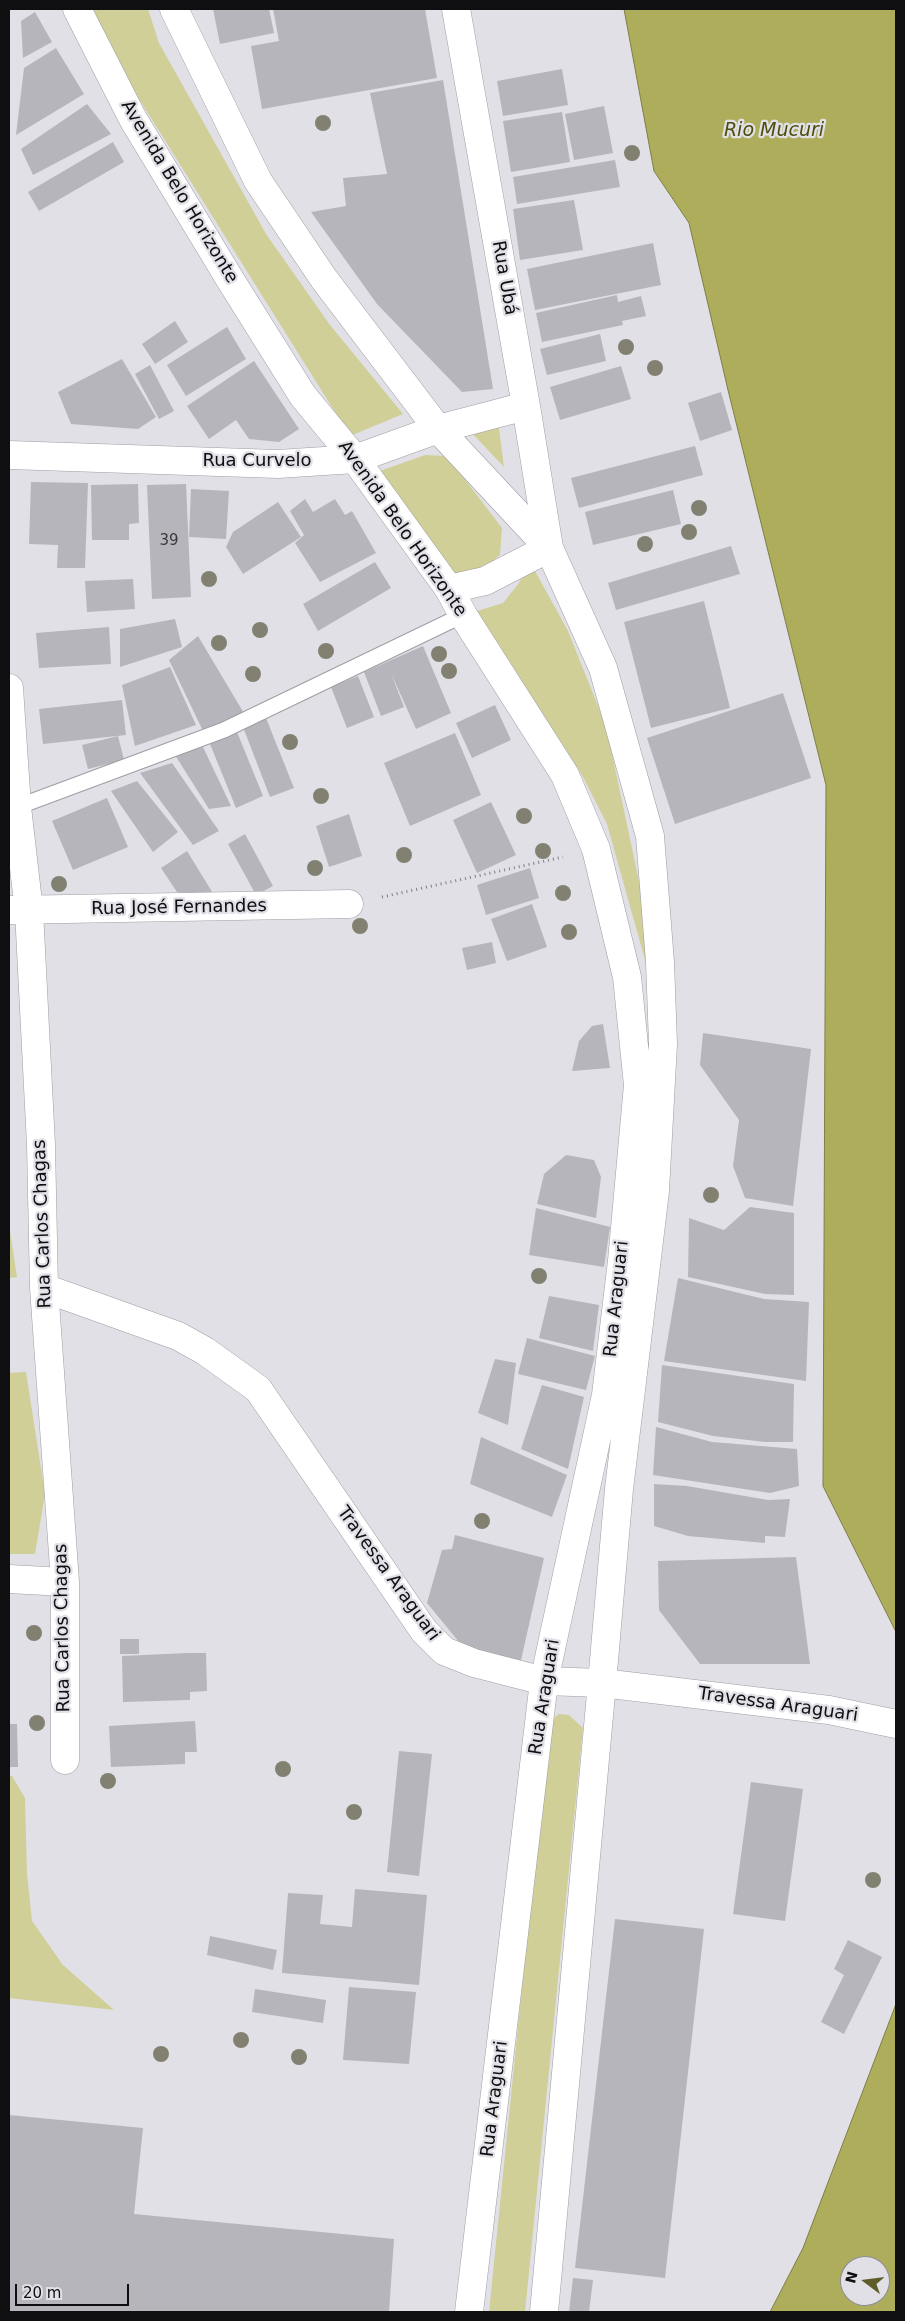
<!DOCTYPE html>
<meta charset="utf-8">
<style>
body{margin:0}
#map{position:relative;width:905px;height:2321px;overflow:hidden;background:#e1e0e7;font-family:"DejaVu Sans",sans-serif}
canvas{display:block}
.frame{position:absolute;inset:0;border:10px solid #0f0f11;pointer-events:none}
.north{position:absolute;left:840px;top:2256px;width:50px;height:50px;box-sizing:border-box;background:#e1e0e7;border:1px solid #8d8c91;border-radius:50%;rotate:285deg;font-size:14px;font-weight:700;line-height:20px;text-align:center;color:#0f0f11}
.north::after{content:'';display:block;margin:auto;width:18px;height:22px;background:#5e5d2a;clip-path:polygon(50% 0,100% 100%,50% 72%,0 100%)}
.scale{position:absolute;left:15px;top:2284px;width:114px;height:22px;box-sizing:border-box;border:2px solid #0f0f11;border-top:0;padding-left:6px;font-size:15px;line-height:18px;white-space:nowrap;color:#0f0f11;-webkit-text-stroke:4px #e1e0e7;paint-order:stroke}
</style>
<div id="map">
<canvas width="905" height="2321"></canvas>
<div class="frame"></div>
<div class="north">N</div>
<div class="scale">20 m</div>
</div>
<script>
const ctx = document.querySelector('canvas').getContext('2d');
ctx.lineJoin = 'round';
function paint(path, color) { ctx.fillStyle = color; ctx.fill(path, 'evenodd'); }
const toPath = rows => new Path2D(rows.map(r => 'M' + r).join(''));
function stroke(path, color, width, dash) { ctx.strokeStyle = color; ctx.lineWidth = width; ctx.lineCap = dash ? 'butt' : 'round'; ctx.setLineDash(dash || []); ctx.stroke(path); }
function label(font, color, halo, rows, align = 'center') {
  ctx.font = font + ' "DejaVu Sans",sans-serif'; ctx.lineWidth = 4.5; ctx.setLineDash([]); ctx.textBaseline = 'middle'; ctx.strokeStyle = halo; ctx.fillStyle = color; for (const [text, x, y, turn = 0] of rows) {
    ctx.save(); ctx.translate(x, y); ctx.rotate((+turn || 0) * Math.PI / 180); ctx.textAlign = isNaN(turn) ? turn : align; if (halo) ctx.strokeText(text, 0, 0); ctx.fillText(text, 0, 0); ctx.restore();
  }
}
paint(toPath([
 [84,9,148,9,159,43,266,234,330,325,403,414,350,436,89,19],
 [498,421,504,467,470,431],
 [425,455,447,456,502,528,500,555,477,573,456,575,380,471],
 [530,562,568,631,606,726,657,966,647,967,607,824,583,777,477,611,503,603,519,583],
 [9,1225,17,1277,9,1278],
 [26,1372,45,1494,35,1554,9,1554,9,1373],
 [559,1714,569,1715,583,1728,525,2312,489,2312,549,1722],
 [9,1776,12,1776,25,1798,27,1874,32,1921,63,1965,114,2010,9,1998]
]), '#cfcf97');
const water = toPath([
 [624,9,896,9,896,1632,823,1486,826,785,728,390,689,223,654,171,624,9],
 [896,2004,896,2312,770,2312,803,2248,896,2004],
 [850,2266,880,2266,880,2296,850,2296,850,2266]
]);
paint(water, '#aead5c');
stroke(water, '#7e7e46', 1);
paint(toPath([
 [213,9,269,9,274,33,220,44],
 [273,9,425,9,437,78,262,109,251,46,279,41],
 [35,12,52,42,23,58,21,21],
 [56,48,84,94,16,135,24,68],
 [562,69,568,105,503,116,497,81],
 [443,80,493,389,462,392,377,304,311,212,346,206,343,178,387,174,370,93],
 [87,104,111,134,33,175,21,149],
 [604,106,613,153,574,160,565,114],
 [562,112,570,162,511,172,503,121],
 [113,142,124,162,39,211,28,192],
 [615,160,620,187,517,204,513,177],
 [574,200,583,250,520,260,513,209],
 [653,243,661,285,535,310,527,269],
 [617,295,618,302,641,296,646,316,622,321,623,325,542,342,536,313],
 [175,321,188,342,155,364,142,344],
 [227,327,246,359,186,396,167,365],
 [600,334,606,361,547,375,540,349],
 [122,359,156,417,138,429,71,424,58,392],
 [254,361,299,429,279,442,249,439,236,420,209,439,187,406],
 [150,365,174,411,159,419,135,374],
 [621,366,631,399,560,420,550,387],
 [721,392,732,430,700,441,688,403],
 [695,446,703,475,579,508,571,478],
 [31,482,88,483,85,568,57,568,58,545,29,544],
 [138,484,139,523,129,524,129,540,92,540,91,485],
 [186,484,191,597,152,599,147,485],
 [191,489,229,491,226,539,189,537],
 [673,490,681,524,593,545,585,512],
 [305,499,313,512,335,499,345,515,352,511,376,553,320,582,295,543,304,535,290,511],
 [278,502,301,537,243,574,226,547,233,532],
 [731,546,740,574,616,610,608,583],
 [375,562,391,588,318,631,303,604],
 [133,579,135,609,87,612,85,581],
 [704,601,730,708,651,728,624,622],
 [175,619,182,647,120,667,120,629],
 [109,627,111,664,39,668,36,633],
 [198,636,245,715,203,731,169,660],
 [423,646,451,713,416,729,391,673,404,707,381,716,364,672],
 [170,667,196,725,135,746,122,685],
 [358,676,374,717,347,728,331,687],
 [783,693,811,778,675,824,647,738],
 [122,700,126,735,43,744,39,709],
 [495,705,511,740,472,758,456,723],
 [266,718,294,788,270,797,243,727],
 [237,732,263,796,236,808,210,744],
 [455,733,481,795,410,826,384,763],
 [118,736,124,760,88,769,82,745],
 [203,747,231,806,209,809,175,755],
 [172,763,219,831,193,845,140,773],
 [137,781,178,832,153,852,111,791],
 [107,798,128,847,73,870,52,821],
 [491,802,516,855,477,873,453,820],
 [349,814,362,856,329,867,316,826],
 [245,834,273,886,256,895,228,844],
 [187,851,214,895,177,892,161,868],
 [530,868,539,898,486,915,477,885],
 [532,904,547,947,507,961,491,919],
 [492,942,496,963,467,970,462,948],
 [603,1024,610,1068,572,1071,579,1041,592,1026],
 [703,1033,811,1049,793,1206,745,1198,733,1166,739,1120,700,1065],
 [566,1155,594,1160,601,1177,596,1218,537,1204,544,1174],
 [750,1207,794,1213,794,1295,765,1294,688,1277,689,1218,724,1230],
 [536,1208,610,1227,604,1267,529,1255],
 [678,1278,764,1299,809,1302,806,1381,664,1361],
 [549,1296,599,1305,593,1351,539,1338],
 [527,1338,595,1356,586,1390,518,1374],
 [495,1359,516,1363,508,1425,478,1413],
 [662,1365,794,1384,793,1442,765,1442,713,1436,658,1422],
 [542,1385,584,1397,568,1469,521,1449],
 [656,1427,712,1442,797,1449,799,1486,770,1493,653,1475],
 [481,1437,567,1475,552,1517,470,1484],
 [654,1484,687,1486,768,1500,790,1499,785,1537,765,1536,765,1543,688,1536,654,1526],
 [455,1535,544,1558,519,1669,459,1642,427,1603,442,1550,452,1549],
 [796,1557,810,1664,700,1664,659,1610,658,1561],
 [120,1639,139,1639,139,1654,120,1654],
 [188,1653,206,1653,207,1691,190,1692,190,1700,123,1702,122,1656],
 [195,1721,197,1752,185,1752,185,1764,111,1767,109,1726],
 [9,1724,17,1724,18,1767,9,1767],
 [399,1751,432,1754,419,1876,387,1872],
 [751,1782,803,1789,785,1921,733,1914],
 [355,1889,427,1895,419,1985,282,1973,288,1893,323,1895,320,1924,352,1927],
 [615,1919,704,1929,665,2278,575,2268],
 [210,1936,277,1950,273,1970,207,1955],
 [848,1940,882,1957,844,2034,821,2022,844,1975,834,1969],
 [349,1987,416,1992,409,2064,343,2060],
 [255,1989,326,2000,323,2023,252,2012],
 [9,2115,143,2128,134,2214,394,2239,389,2312,9,2312],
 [573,2278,593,2280,589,2312,569,2312]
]), '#b6b5bb');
const lane = toPath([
 [17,807,224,730,463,615]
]);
const street = toPath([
 [9,455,278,464,355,459,438,429,526,406],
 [449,589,485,581,549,548,526,406,456,9],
 [9,688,17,807,29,911,41,1145,44,1288,65,1582,65,1760],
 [9,910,349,904],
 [44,1288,178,1336,205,1351,258,1389,424,1631,444,1651,474,1663,544,1681,469,2312],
 [9,1579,65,1582],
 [544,2312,602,1683]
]);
const secondary = toPath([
 [77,9,133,119,231,281,303,396,355,459,449,589,463,615,565,775,596,849,627,977,638,1085,622,1261,606,1395,544,1681,602,1683,829,1710,896,1724],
 [174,9,258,181,324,279,438,429,549,548,603,668,650,836,660,962,663,1044,655,1191,619,1489,602,1683]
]);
stroke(lane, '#9e9da3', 17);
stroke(street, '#9e9da3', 29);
stroke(secondary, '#9e9da3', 29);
stroke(toPath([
 [382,897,563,857]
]), '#807f84', 3, [1, 4]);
stroke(lane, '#fff', 15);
stroke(street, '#fff', 28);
stroke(secondary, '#fff', 28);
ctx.fillStyle = '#828171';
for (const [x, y] of [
 [323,123],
 [632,153],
 [626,347],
 [655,368],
 [699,508],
 [689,532],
 [645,544],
 [209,579],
 [260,630],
 [219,643],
 [326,651],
 [439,654],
 [449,671],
 [253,674],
 [290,742],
 [321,796],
 [524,816],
 [543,851],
 [404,855],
 [315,868],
 [59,884],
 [563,893],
 [360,926],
 [569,932],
 [711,1195],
 [539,1276],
 [482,1521],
 [34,1633],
 [37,1723],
 [283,1769],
 [108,1781],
 [354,1812],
 [873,1880],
 [241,2040],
 [161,2054],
 [299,2057]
]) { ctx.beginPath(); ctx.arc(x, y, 8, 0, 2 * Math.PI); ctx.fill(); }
label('15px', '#39383c', null, [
 ["39",169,541]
]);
label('18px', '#0f0f11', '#e1e0e7', [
 ["Avenida Belo Horizonte",179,192,59],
 ["Rua Ubá",504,278,80],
 ["Rua Curvelo",257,461],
 ["Avenida Belo Horizonte",402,529,55],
 ["Rua José Fernandes",179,908,-1],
 ["Rua Carlos Chagas",43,1224,-92],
 ["Rua Araguari",617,1299,-84],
 ["Travessa Araguari",388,1574,54],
 ["Rua Carlos Chagas",63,1628,-91],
 ["Rua Araguari",545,1697,-81],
 ["Travessa Araguari",778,1705,8],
 ["Rua Araguari",495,2099,-83]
]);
label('italic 19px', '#4e4d0e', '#e1e0e7', [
 ["Rio Mucuri",774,131]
]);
</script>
